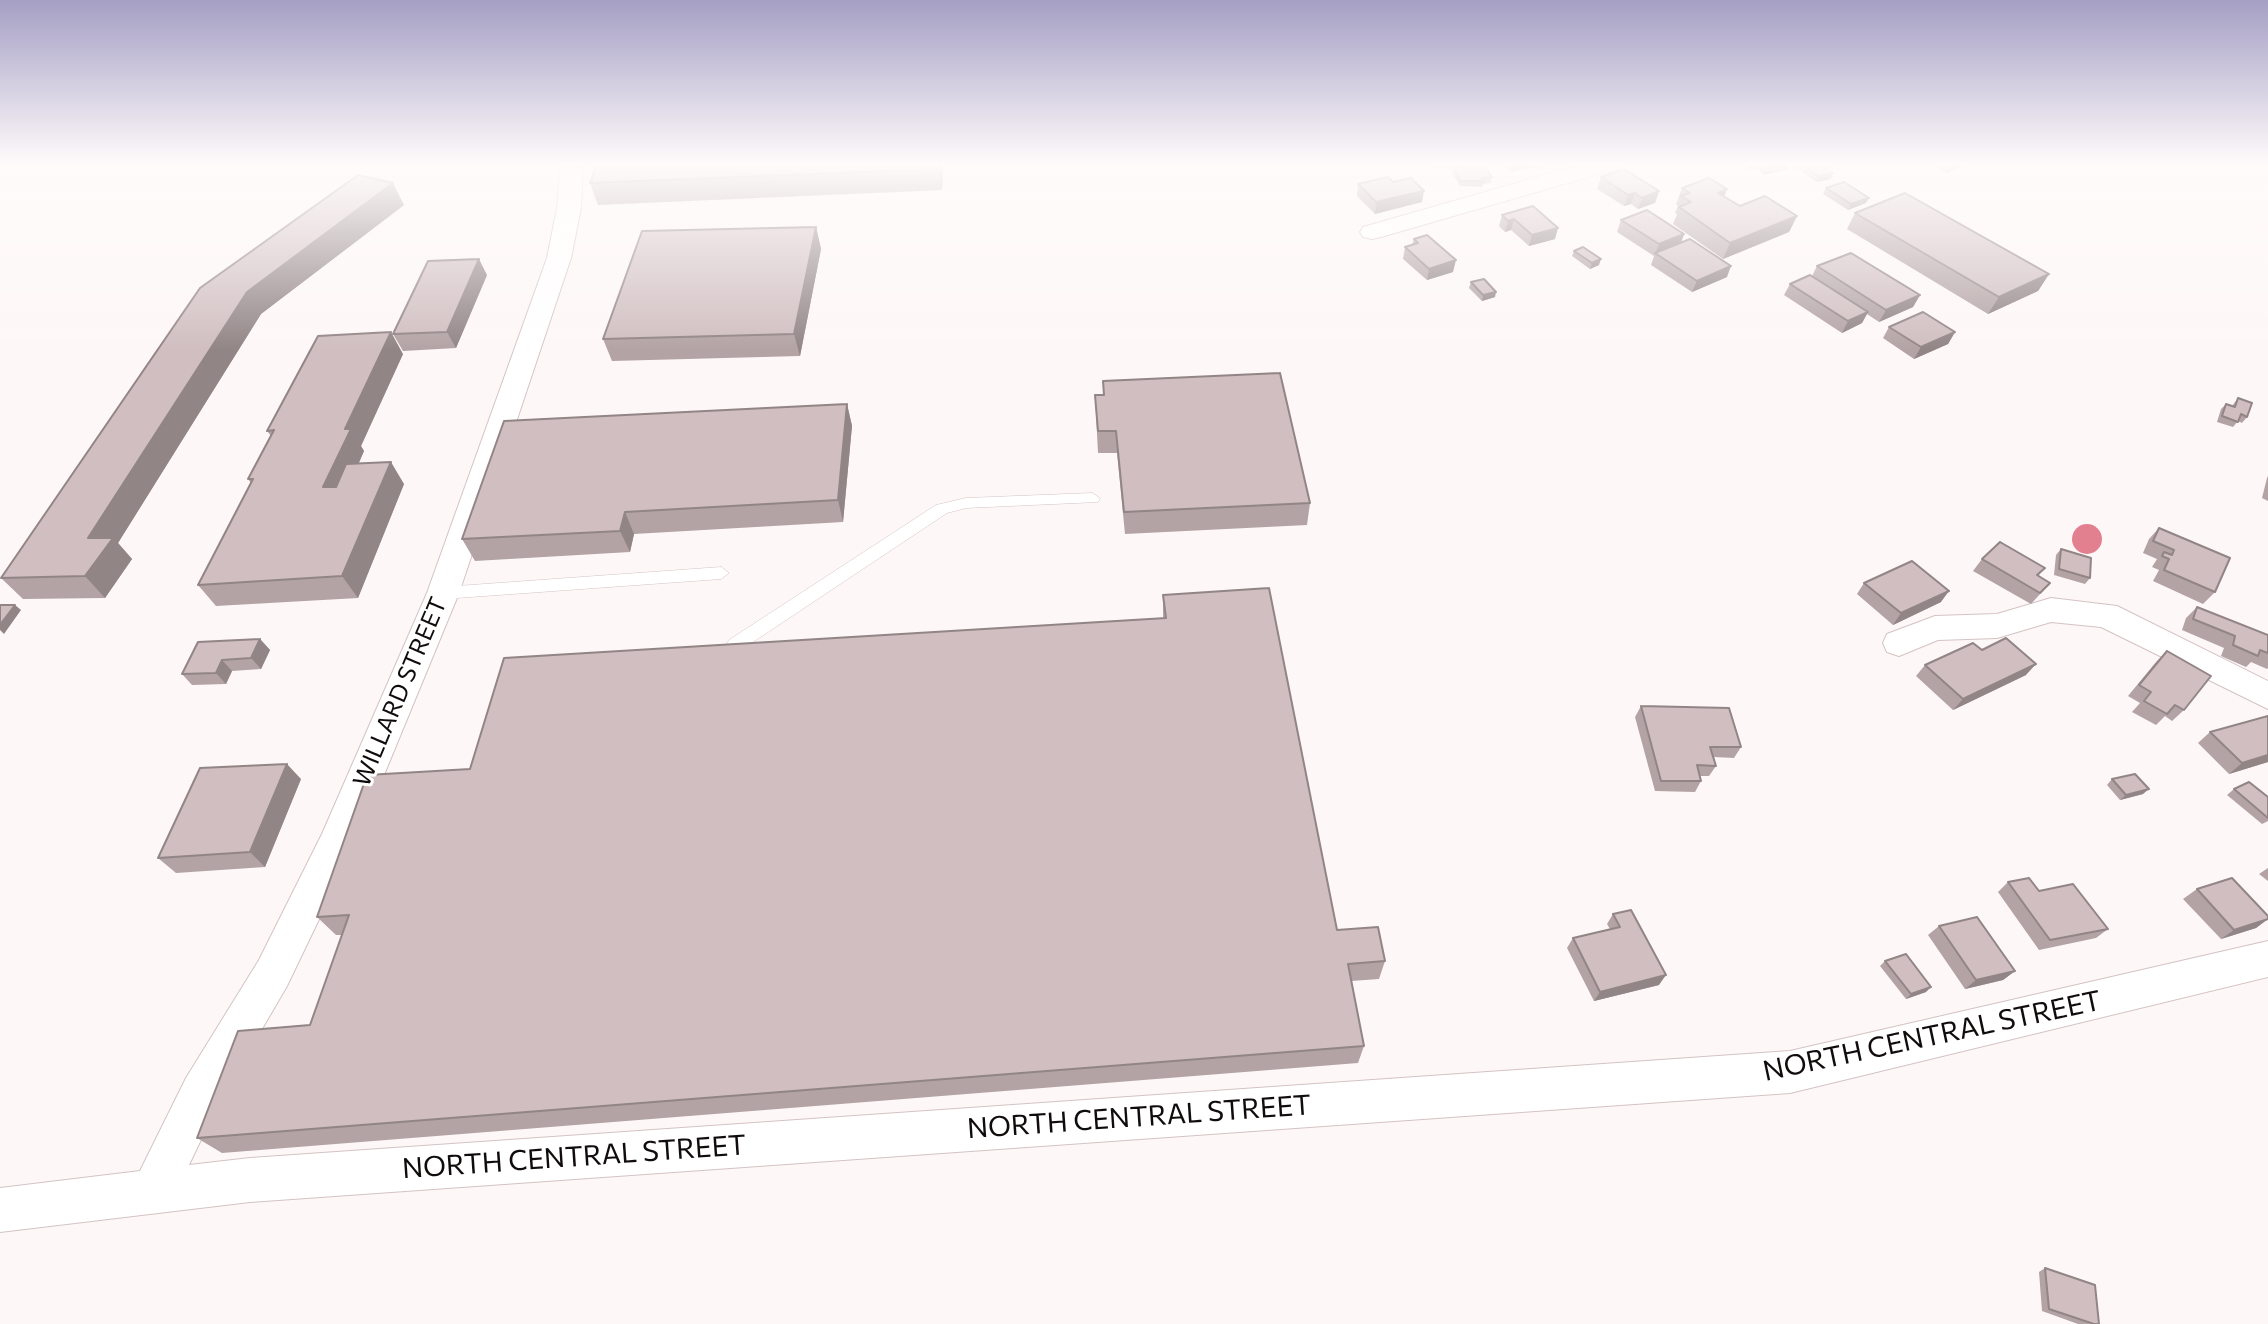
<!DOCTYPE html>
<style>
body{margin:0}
canvas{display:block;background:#fef7f7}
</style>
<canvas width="2268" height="1324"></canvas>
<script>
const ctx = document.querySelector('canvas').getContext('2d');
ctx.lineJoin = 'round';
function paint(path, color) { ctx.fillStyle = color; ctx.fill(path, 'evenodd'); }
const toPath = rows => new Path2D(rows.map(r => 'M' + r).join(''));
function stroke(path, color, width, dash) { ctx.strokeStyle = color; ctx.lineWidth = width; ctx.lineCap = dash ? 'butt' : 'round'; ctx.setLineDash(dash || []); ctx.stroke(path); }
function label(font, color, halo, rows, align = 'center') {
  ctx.font = font + ' Commissioner,sans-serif'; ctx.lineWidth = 6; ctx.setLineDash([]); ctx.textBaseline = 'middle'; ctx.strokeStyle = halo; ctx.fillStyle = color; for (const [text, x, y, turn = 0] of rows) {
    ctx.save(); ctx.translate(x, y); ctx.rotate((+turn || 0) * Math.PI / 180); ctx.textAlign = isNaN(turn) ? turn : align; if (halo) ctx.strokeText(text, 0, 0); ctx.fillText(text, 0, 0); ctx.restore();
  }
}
paint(toPath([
 '2072 539a15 15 0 1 1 30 0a15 15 0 1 1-30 0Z'
]), '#e2808f');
const lane = toPath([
 [1092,493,1100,498,1098,502,966,508,947,513,741,650,729,650,726,645,729,640,936,505,966,498,1092,493],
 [721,567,729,573,721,579,443,599,435,593,443,587,721,567]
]);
const street = toPath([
 [561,164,583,164,581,208,571,258,459,593,358,838,287,986,216,1108,189,1165,250,1158,1790,1051,2268,941,2268,977,1790,1093,250,1202,0,1232,0,1188,140,1171,186,1078,259,960,322,834,427,593,547,258,557,208,561,164],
 [1583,164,1619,164,1616,169,1381,237,1372,239,1363,237,1360,232,1363,227,1583,164],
 [2051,598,2117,606,2268,681,2268,709,2101,627,2051,622,1997,638,1938,640,1899,656,1887,652,1883,643,1887,634,1935,616,1997,614,2051,598]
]);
stroke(lane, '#d4c3c4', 1);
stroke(street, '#d4c3c4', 2);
paint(lane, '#fff');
paint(street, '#fff');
paint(toPath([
 [943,164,942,190,598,205,590,183],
 [1459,164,1483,164,1492,177,1491,183,1483,184,1482,187,1460,186,1452,173,1453,168,1459,167],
 [1503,164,1541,164,1541,166,1510,172],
 [1743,164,1790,164,1788,169,1764,175,1755,168,1750,169],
 [1794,164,1821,164,1833,173,1831,179,1816,182,1793,165],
 [1930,164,1962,164,1960,168,1946,173],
 [1601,177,1659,191,1655,203,1638,209,1631,204,1624,206,1597,189],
 [1393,182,1422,202,1375,214,1357,196,1358,184],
 [1682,188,1727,189,1724,197,1740,206,1797,216,1789,232,1723,259,1673,224,1677,214,1675,213,1678,206,1676,204],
 [1826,188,1869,198,1866,203,1848,210,1823,194],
 [404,205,261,314,118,543,132,559,105,598,23,599,1,578,200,288],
 [1533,206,1555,239,1529,246,1511,230,1505,232,1499,226,1502,215],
 [1855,213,2049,274,2038,291,1988,314,1847,229],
 [1621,220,1684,234,1681,243,1727,277,1692,292,1651,265,1654,256,1617,232],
 [816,227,821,249,800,356,612,361,603,339],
 [1414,239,1453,272,1427,280,1403,259,1405,247,1412,245],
 [1574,251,1599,265,1590,269,1572,256],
 [1817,266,1920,295,1913,307,1879,322,1867,314,1862,323,1842,333,1784,295,1790,284,1812,276],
 [487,275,456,348,403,351,393,334],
 [1471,282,1495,297,1482,301,1469,288],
 [1889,327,1955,332,1948,344,1914,359,1883,338],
 [403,354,361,446,364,451,359,463,404,484,358,598,216,606,198,585,251,483,248,479,271,436,267,431],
 [1103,381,1310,503,1307,525,1125,534,1117,453,1098,453,1095,395,1103,395],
 [2238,398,2247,417,2242,423,2238,421,2233,427,2217,422,2221,409,2226,404,2232,406],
 [847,404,852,426,843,522,634,534,630,552,475,561,462,539],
 [2268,476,2268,501,2262,498,2267,478],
 [2159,528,2215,592,2203,604,2153,581,2159,570,2152,567,2157,559,2143,553,2149,539],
 [2061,549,2090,578,2085,584,2054,575,2056,555],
 [1982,559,2045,568,2038,576,2050,583,2031,604,1973,571],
 [1864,583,1941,602,1893,625,1857,594],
 [1163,595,1337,930,1385,961,1379,979,1351,981,1364,1046,1358,1063,222,1153,197,1138,310,1025,342,935,336,935,317,917,470,769,1163,618],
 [2197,607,2268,635,2268,668,2267,669,2251,662,2246,667,2221,656,2224,648,2182,630,2186,618],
 [260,639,270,650,261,669,232,671,226,684,192,685,182,674],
 [1982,650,2026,675,1953,710,1916,676,1925,665],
 [2167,651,2184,710,2172,721,2165,716,2156,725,2132,712,2140,703,2128,696,2156,662],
 [1641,706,1741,747,1734,758,1714,757,1716,766,1709,776,1700,776,1701,781,1695,792,1655,791,1635,717],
 [2210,732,2268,762,2229,774,2198,743],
 [301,779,265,867,176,873,158,858],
 [2112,779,2143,794,2120,800,2107,785],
 [2234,789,2268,797,2268,821,2262,824,2227,795],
 [2268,868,2268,881,2259,874],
 [2008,882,2108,929,2096,938,2039,950,1998,892],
 [2197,889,2268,916,2268,919,2256,928,2221,939,2183,899],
 [1613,914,1659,985,1594,1001,1567,948,1573,938,1610,929,1607,924],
 [1939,926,2015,971,2003,980,1965,989,1928,935],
 [1885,961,1926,992,1906,999,1880,966],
 [2045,1268,2099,1324,2078,1324,2042,1311,2039,1272]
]), '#b3a3a5');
paint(toPath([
 [939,164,943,164,942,190,939,169],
 [1438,164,1453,164,1452,165,1437,168],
 [1521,164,1541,164,1541,166,1510,172,1512,166],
 [1752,164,1757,164,1755,168,1750,169],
 [1768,164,1790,164,1788,169,1764,175],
 [1958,164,1962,164,1960,168,1946,173,1949,168],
 [1833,173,1831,179,1816,182,1819,177],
 [393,183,404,205,261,314,118,543,132,559,105,598,85,576,88,538,247,292],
 [1727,189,1721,206,1718,193],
 [1424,191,1422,202,1375,214,1376,202],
 [1659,191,1655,203,1638,209,1642,198],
 [1635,193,1631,204,1624,206,1628,195],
 [1869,198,1866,203,1848,210,1851,204],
 [1797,216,1789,232,1723,259,1730,243],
 [1514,219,1511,230,1505,232,1508,221],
 [816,227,821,249,800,356,794,334],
 [1558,228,1555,239,1529,246,1532,235],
 [1684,234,1680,245,1655,254,1659,244],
 [479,259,487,275,456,348,447,332],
 [1601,259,1599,265,1590,269,1592,263],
 [1456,260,1453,272,1427,280,1429,269],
 [1731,266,1727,277,1692,292,1697,281],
 [2049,274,2038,291,1988,314,1999,297],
 [1496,292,1495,297,1482,301,1483,295],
 [1920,295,1913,307,1879,322,1886,310],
 [1868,312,1862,323,1842,333,1848,321],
 [391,332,403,354,361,446,364,451,338,509,323,487,345,429],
 [1955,332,1948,344,1914,359,1921,347],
 [847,404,852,426,843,522,838,500],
 [391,462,404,484,358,598,342,576],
 [625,512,634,534,630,552,620,531],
 [1949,591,1941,602,1893,625,1901,613],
 [15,605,21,610,4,634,0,630,0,625],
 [260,639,270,650,261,669,251,658],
 [222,660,232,671,226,684,216,673],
 [2036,664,2026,675,1953,710,1963,699],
 [2268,755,2268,762,2229,774,2242,763],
 [287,764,301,779,265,867,250,852],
 [2149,789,2143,794,2120,800,2126,795],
 [2268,919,2256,928,2221,939,2234,930],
 [2015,971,2003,980,1965,989,1976,980],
 [1666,975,1659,985,1594,1001,1600,992],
 [1931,987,1926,992,1906,999,1911,994]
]), '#928586');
const building = toPath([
 [597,164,939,164,939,169,590,183,597,164],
 [1461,164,1483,164,1492,177,1482,178,1484,181,1461,181,1453,168,1463,167,1461,164],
 [1802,164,1821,164,1833,173,1819,177,1802,164],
 [1943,164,1958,164,1949,168,1943,164],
 [1624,169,1659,191,1642,198,1635,193,1628,195,1601,177,1624,169],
 [358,175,393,183,247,292,88,538,113,538,85,576,1,578,200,288,358,175],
 [1388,177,1393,182,1411,178,1424,191,1376,202,1358,184,1388,177],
 [1709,178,1727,189,1718,193,1740,206,1765,196,1797,216,1730,243,1679,207,1691,202,1681,196,1690,193,1682,188,1709,178],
 [1844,182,1869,198,1851,204,1826,188,1844,182],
 [1905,193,2049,274,1999,297,1855,213,1905,193],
 [1533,206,1558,228,1532,235,1514,219,1508,221,1502,215,1533,206],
 [1647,210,1684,234,1659,244,1621,220,1647,210],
 [816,227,794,334,603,339,642,231,816,227],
 [1427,235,1456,260,1429,269,1405,247,1418,243,1414,239,1427,235],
 [1690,239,1731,266,1697,281,1655,253,1690,239],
 [1583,247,1601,259,1592,263,1574,251,1583,247],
 [1851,253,1920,295,1886,310,1817,266,1851,253],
 [479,259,447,332,393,334,428,261,479,259],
 [1810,275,1868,312,1848,321,1790,284,1810,275],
 [1484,279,1496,292,1483,295,1471,282,1484,279],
 [1923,312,1955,332,1921,347,1889,327,1923,312],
 [391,332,345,429,351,429,323,487,336,487,346,464,391,462,342,576,198,585,253,479,248,479,274,430,267,431,318,336,391,332],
 [1280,373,1310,503,1124,512,1116,431,1098,431,1095,395,1104,395,1103,381,1280,373],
 [2238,398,2252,403,2247,417,2241,414,2238,422,2222,416,2226,404,2235,407,2238,398],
 [847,404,838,500,625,512,620,531,462,539,504,421,847,404],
 [2159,528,2230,558,2215,592,2164,570,2169,559,2162,556,2164,552,2172,555,2174,550,2153,541,2159,528],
 [2000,542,2045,568,2037,575,2050,583,2040,593,1982,559,2000,542],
 [2061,549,2091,558,2090,578,2059,569,2061,549],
 [1912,561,1949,591,1901,613,1864,583,1912,561],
 [1269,588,1337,930,1378,927,1385,961,1348,964,1364,1046,197,1138,238,1031,310,1025,349,915,317,917,367,775,470,769,504,658,1166,618,1163,595,1269,588],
 [0,605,15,605,0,625,0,605],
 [2197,607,2268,635,2268,653,2260,650,2258,656,2233,645,2235,636,2193,619,2197,607],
 [2006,638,2036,664,1963,699,1925,665,1973,643,1982,650,2006,638],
 [260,639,251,658,222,660,216,673,182,674,198,642,260,639],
 [2167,651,2211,676,2184,710,2175,705,2167,714,2144,701,2151,692,2139,685,2167,651],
 [1641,706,1729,708,1741,747,1710,747,1716,766,1697,765,1701,781,1661,781,1641,706],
 [2268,716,2268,755,2242,763,2210,732,2268,716],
 [287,764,250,852,158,858,200,768,287,764],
 [2135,774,2149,789,2126,795,2112,779,2135,774],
 [2249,782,2268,797,2268,818,2234,789,2249,782],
 [2029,878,2039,891,2073,884,2108,929,2050,940,2008,882,2029,878],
 [2232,878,2268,916,2268,919,2234,930,2197,889,2232,878],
 [1631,910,1666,975,1600,992,1573,938,1620,927,1613,914,1631,910],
 [1977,917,2015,971,1976,980,1939,926,1977,917],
 [1906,954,1931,987,1911,994,1885,961,1906,954],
 [2045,1268,2095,1285,2099,1324,2094,1324,2049,1309,2045,1268]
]);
paint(building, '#d0bec0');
stroke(building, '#928586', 2);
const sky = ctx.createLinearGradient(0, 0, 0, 350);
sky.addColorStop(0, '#a59fc4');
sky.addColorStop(0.47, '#fffbfb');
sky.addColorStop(1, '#fffbfb00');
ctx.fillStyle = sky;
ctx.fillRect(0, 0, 2268, 350);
label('24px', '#110c0c', '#fff', [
 ["WILLARD STREET",400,692,-67]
]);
label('28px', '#110c0c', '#fff', [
 ["NORTH CENTRAL STREET",1932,1036,-12],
 ["NORTH CENTRAL STREET",1139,1117,-4],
 ["NORTH CENTRAL STREET",574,1157,-4]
]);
</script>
